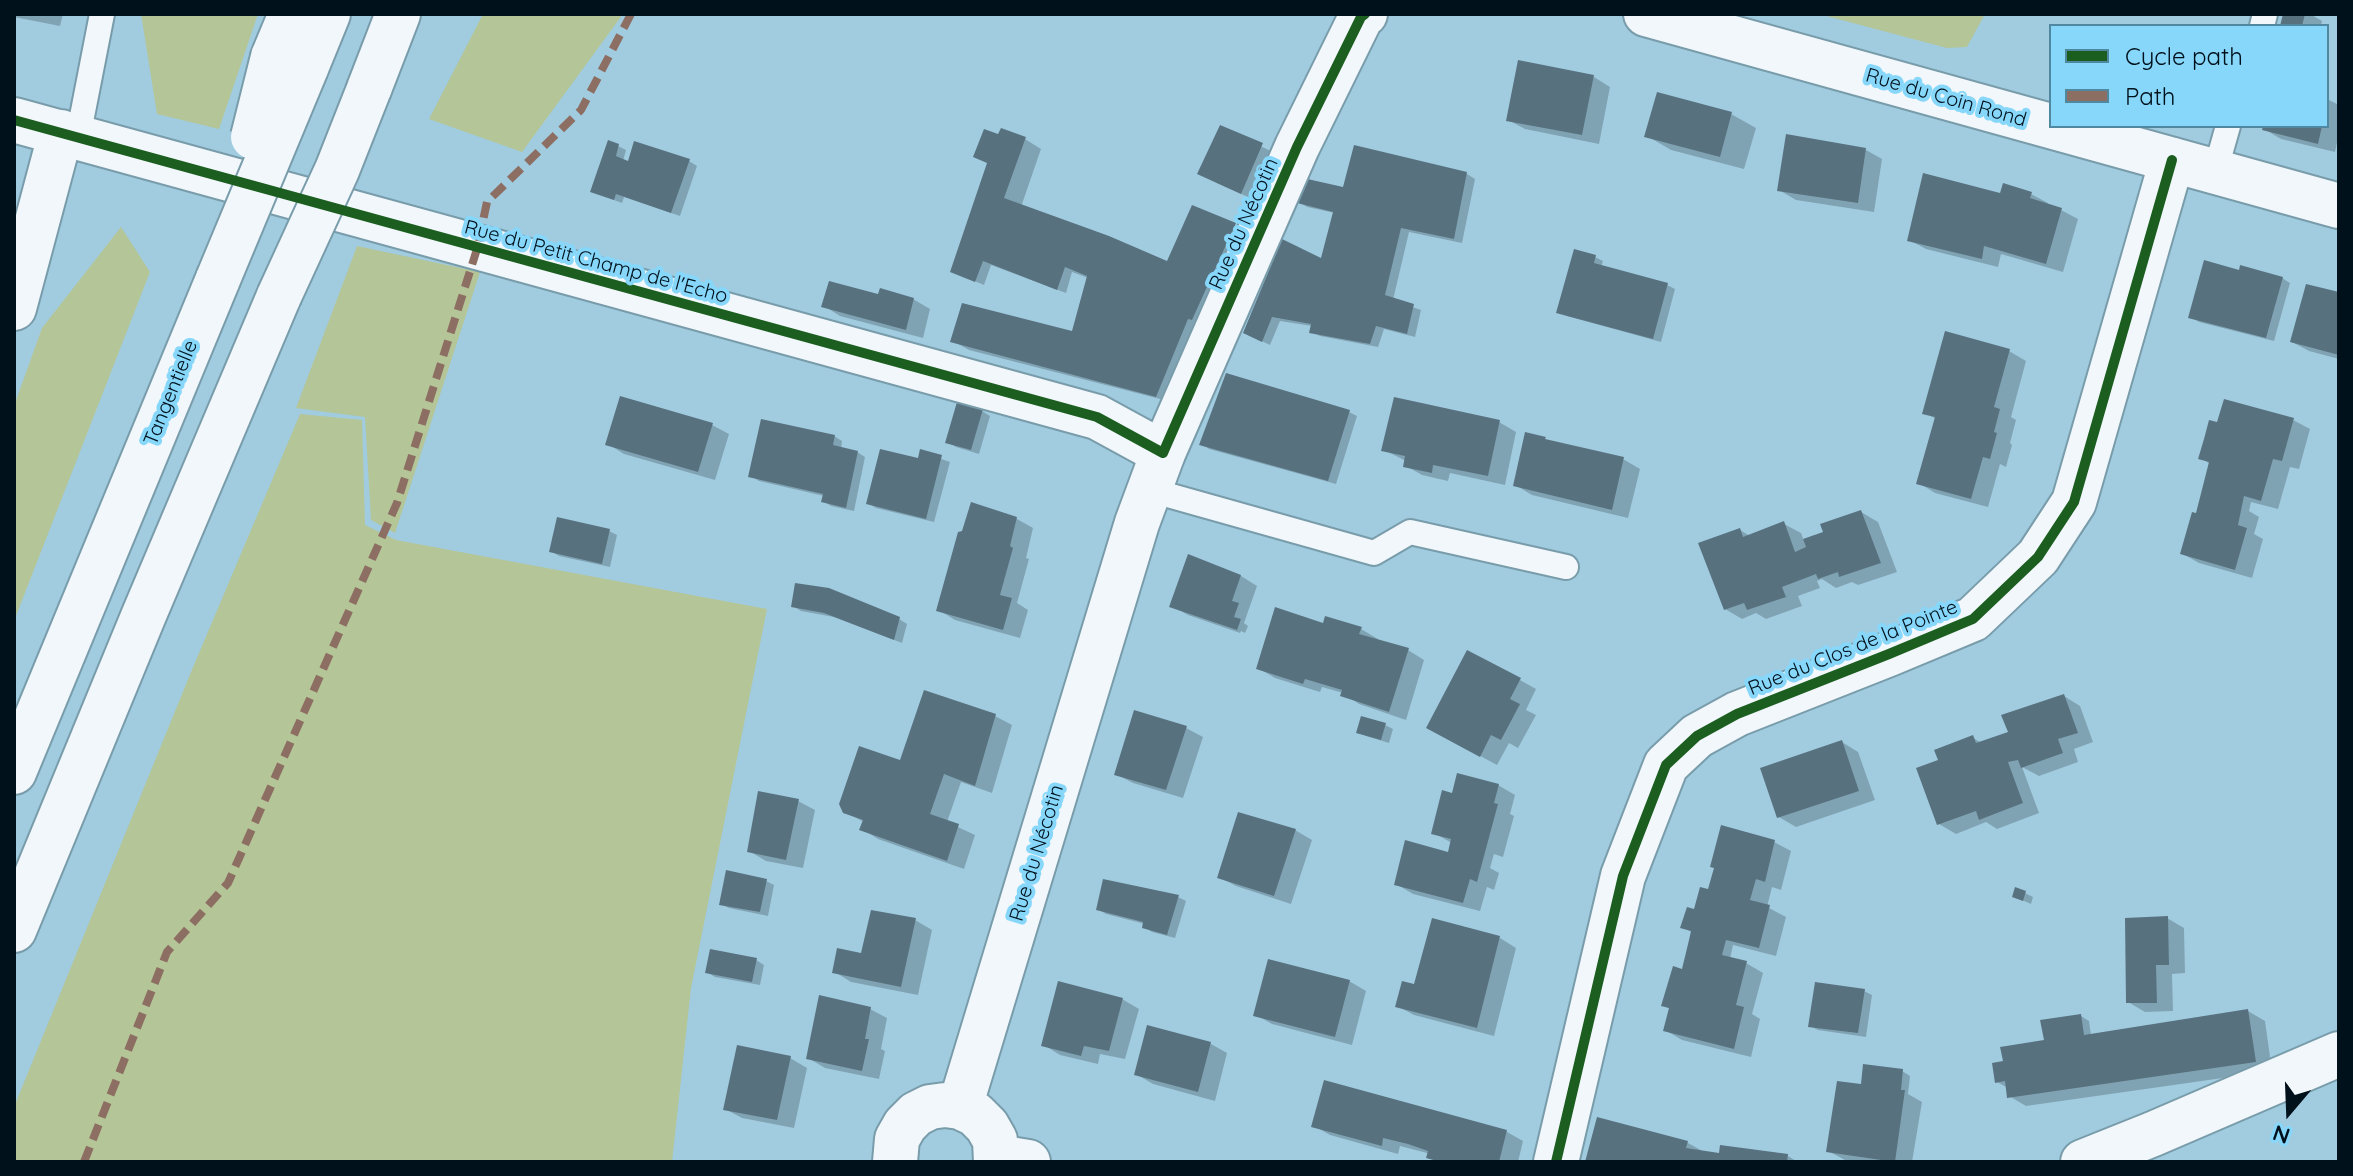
<!DOCTYPE html>
<meta charset="utf-8">
<style>
body{margin:0}
#map{position:relative;width:2353px;height:1176px;overflow:hidden;background:#a1cce0;font-family:Quicksand,sans-serif}
canvas{display:block}
.frame{position:absolute;inset:0;border:16px solid #00111b;pointer-events:none}
.legend{position:absolute;left:2049px;top:24px;width:280px;height:104px;box-sizing:border-box;background:#87d7fa;border:2px solid #5188a1;margin:0;padding:10px 14px;list-style:none;font-size:24px;color:#00111b}
.legend li{display:flex;align-items:center;gap:16px;height:40px}
.legend b{width:40px;border:2px solid #5188a1}
.north{position:absolute;left:2249px;top:1072px;width:80px;height:80px;-webkit-text-stroke:6px #87d7fa;paint-order:stroke;rotate:199deg;font-size:22px;font-weight:700;line-height:32px;text-align:center;color:#00111b}
.north::after{content:'';display:block;margin:auto;width:28px;height:36px;background:#00111b;clip-path:polygon(50% 0,100% 100%,50% 72%,0 100%)}
</style>
<div id="map">
<canvas width="2353" height="1176"></canvas>
<div class="frame"></div>
<ul class="legend">
<li><b style="height:10px;background:#1b5e20"></b>Cycle path</li>
<li><b style="height:10px;background:#8d6e63"></b>Path</li>
</ul>
<div class="north">N</div>
</div>
<script>
const ctx = document.querySelector('canvas').getContext('2d');
ctx.lineJoin = 'round';
function paint(path, color) { ctx.fillStyle = color; ctx.fill(path, 'evenodd'); }
const toPath = rows => new Path2D(rows.map(r => 'M' + r).join(''));
function stroke(path, color, width, dash) { ctx.strokeStyle = color; ctx.lineWidth = width; ctx.lineCap = dash ? 'butt' : 'round'; ctx.setLineDash(dash || []); ctx.stroke(path); }
function label(font, color, halo, rows, align = 'center') {
  ctx.font = font + ' Quicksand,sans-serif'; ctx.lineWidth = 8; ctx.setLineDash([]); ctx.textBaseline = 'middle'; ctx.strokeStyle = halo; ctx.fillStyle = color; for (const [text, x, y, turn = 0] of rows) {
    ctx.save(); ctx.translate(x, y); ctx.rotate((+turn || 0) * Math.PI / 180); ctx.textAlign = isNaN(turn) ? turn : align; if (halo) ctx.strokeText(text, 0, 0); ctx.fillText(text, 0, 0); ctx.restore();
  }
}
paint(toPath([
 [141,14,258,14,219,129,157,114],
 [483,14,623,14,522,152,429,119],
 [1819,14,1985,14,1967,47,1947,48],
 [121,227,150,272,14,621,14,406,42,328],
 [357,246,480,272,395,533,371,520,365,417,296,408],
 [300,414,362,420,365,525,396,540,767,609,691,988,672,1162,14,1162,14,1107,191,672]
]), '#b4c597');
paint(toPath([
 [14,14,63,14,60,26,14,17],
 [2285,14,2310,14,2322,21,2321,26,2282,26],
 [1520,63,1594,77,1610,87,1599,144,1525,129,1508,120],
 [2327,99,2339,105,2339,133,2335,152,2281,139,2264,129,2265,126,2327,126],
 [1731,114,1756,128,1744,169,1671,150,1647,136],
 [1221,127,1279,155,1259,202,1217,183],
 [1025,139,1041,149,1021,207,1168,264,1235,225,1251,235,1210,328,1196,322,1164,400,969,350,953,341,1073,333,1088,278,1072,272,1066,293,991,265,984,285,960,275],
 [618,146,626,150,623,161,629,163,689,161,697,166,680,216,624,197,622,203,600,195],
 [1355,148,1467,174,1475,179,1462,243,1409,232,1393,300,1421,310,1415,337,1384,329,1378,347,1320,336,1312,332,1312,326,1280,321,1270,345,1253,337,1322,261,1335,213,1307,207,1299,202,1345,190],
 [1866,150,1882,159,1874,212,1796,200,1779,190],
 [2031,194,2048,203,2047,206,2061,210,2078,219,2063,272,2001,254,1998,267,1926,249,1909,240,2001,195],
 [1595,257,1603,261,1601,267,1667,285,1675,289,1661,342,1567,316,1559,312],
 [2240,272,2282,278,2290,283,2274,341,2199,322,2191,317],
 [2339,294,2339,359,2309,351,2292,342],
 [879,296,913,299,930,309,923,338,840,316,824,306],
 [1947,334,2009,351,2026,361,2011,417,2016,420,2010,443,2012,445,2006,467,2000,464,1988,507,1935,493,1919,483,1936,419,1925,413],
 [982,411,990,416,979,454,956,447,948,442],
 [1349,412,1357,416,1336,484,1209,449,1202,444],
 [2293,420,2310,429,2299,469,2290,467,2278,509,2251,502,2249,511,2259,517,2254,534,2263,539,2252,578,2199,563,2183,554,2198,515,2210,464,2201,458,2219,424],
 [1499,422,1516,432,1505,485,1450,473,1448,481,1422,475,1406,466,1406,461,1384,450],
 [712,425,729,434,715,480,624,454,608,444],
 [1527,435,1623,459,1640,469,1628,518,1532,495,1515,485],
 [834,436,842,441,841,449,857,452,865,457,854,511,831,506,823,501,824,496,759,481,751,476],
 [921,452,950,462,934,522,876,508,868,503,919,461],
 [972,505,1017,519,1033,528,1026,558,1029,559,1017,603,1028,610,1020,638,955,620,939,610],
 [1861,512,1878,522,1897,572,1858,585,1852,582,1836,588,1822,579,1817,581,1820,588,1798,596,1802,606,1766,619,1756,613,1742,619,1725,609,1740,530,1750,536,1784,524,1801,533,1804,541,1825,533],
 [609,531,617,535,610,567,559,556,551,551],
 [1189,557,1241,576,1257,586,1244,623,1248,626,1245,633,1241,631,1240,633,1188,615,1172,606],
 [793,606,899,619,907,624,902,643,834,617,801,611],
 [1361,629,1378,639,1377,641,1408,650,1424,660,1406,720,1359,704,1343,693,1322,687,1320,692,1275,678,1258,668],
 [1520,680,1536,689,1526,710,1536,715,1518,748,1509,743,1497,765,1445,737],
 [2064,696,2080,706,2093,742,2074,749,2078,762,2039,776,2022,767,2039,813,1997,829,1986,822,1956,834,1939,824,1941,761,1973,738,1982,743,2010,733],
 [995,716,1012,725,992,793,961,782,947,822,975,835,964,869,878,839,862,829,864,822,845,812,902,762],
 [1385,725,1393,729,1389,743,1366,736,1358,732],
 [1186,728,1203,737,1183,798,1133,783,1116,774],
 [1842,742,1858,752,1875,800,1796,827,1779,817],
 [1498,785,1515,795,1510,814,1514,816,1503,857,1494,854,1490,868,1499,873,1494,890,1487,887,1480,911,1413,894,1396,884,1458,856,1450,842,1434,833,1453,795],
 [798,801,815,810,803,868,766,861,749,851],
 [1295,830,1312,840,1291,904,1236,886,1219,877],
 [1774,842,1791,851,1781,890,1772,887,1767,907,1786,917,1776,956,1733,945,1730,959,1746,963,1763,973,1752,1014,1760,1019,1751,1057,1682,1040,1665,1030,1670,1009,1663,1005,1683,971,1693,933,1683,927,1710,892],
 [766,881,774,885,768,916,729,908,721,904],
 [2025,893,2033,897,2031,904,2022,900],
 [1178,897,1186,901,1175,938,1152,932,1144,927,1145,924,1106,914,1098,909],
 [2167,918,2184,928,2185,973,2172,974,2173,1011,2145,1012,2128,1002],
 [915,920,932,930,918,995,851,982,835,972],
 [1433,921,1500,938,1516,948,1494,1036,1414,1015,1397,1006,1416,986],
 [756,960,764,965,760,985,715,977,707,972],
 [1349,981,1366,991,1352,1045,1272,1024,1256,1015],
 [1864,991,1872,995,1866,1037,1818,1030,1810,1026],
 [1122,999,1139,1009,1125,1059,1100,1054,1098,1064,1060,1055,1044,1045],
 [870,1009,887,1018,881,1049,885,1051,879,1079,825,1068,808,1058],
 [2248,1011,2265,1021,2272,1071,2026,1106,2009,1096,2008,1088,1997,1082,2081,1016,2089,1021,2091,1035],
 [1211,1044,1227,1053,1215,1101,1153,1084,1136,1074],
 [790,1058,807,1068,794,1128,742,1118,725,1109],
 [1902,1071,1910,1076,1908,1094,1922,1102,1912,1162,1856,1162,1845,1160,1828,1151,1870,1087],
 [1325,1082,1507,1132,1523,1141,1518,1162,1437,1162,1428,1157,1429,1154,1427,1153,1400,1146,1398,1154,1330,1135,1314,1126],
 [1598,1119,1688,1143,1706,1153,1788,1156,1798,1162,1587,1162]
]), '#0003');
paint(toPath([
 [2283,14,2305,14,2302,26,2280,26],
 [1518,60,1594,75,1582,135,1506,121],
 [1657,92,1732,112,1720,157,1644,137],
 [1220,125,1263,143,1241,194,1197,174],
 [2263,126,2322,126,2318,144,2262,130],
 [1001,128,1026,137,1004,198,1109,236,1167,261,1192,205,1236,223,1192,320,1188,319,1156,397,950,342,962,303,1072,331,1087,276,1065,267,1057,290,983,261,975,282,950,272,987,163,973,157,984,129,998,134],
 [1786,134,1866,148,1858,203,1777,191],
 [608,140,619,144,616,156,628,161,634,141,690,159,671,213,616,194,614,200,590,192],
 [1354,145,1467,172,1454,239,1401,228,1385,295,1414,304,1407,334,1376,326,1370,344,1309,333,1311,324,1272,317,1262,342,1243,333,1282,239,1321,258,1333,212,1297,203,1303,178,1343,187],
 [1923,173,2000,193,2003,183,2032,192,2030,198,2062,208,2046,264,1984,246,1982,259,1907,241],
 [1574,249,1596,255,1594,263,1668,283,1653,339,1556,313],
 [2204,260,2239,270,2240,265,2283,277,2266,338,2188,318],
 [829,281,878,294,880,288,914,298,906,330,821,307],
 [2306,284,2339,292,2339,355,2290,342],
 [1945,331,2010,349,1994,407,2000,409,1994,432,1997,433,1990,459,1983,457,1971,499,1916,484,1935,417,1922,414],
 [1226,373,1350,410,1328,481,1199,445],
 [620,396,713,423,698,472,605,445],
 [1394,397,1500,420,1488,476,1433,465,1432,473,1403,467,1405,456,1381,451],
 [2224,399,2294,418,2282,461,2273,459,2261,501,2244,496,2238,525,2247,528,2235,570,2180,554,2192,512,2196,513,2209,462,2198,459,2204,439,2209,420,2217,422],
 [957,402,983,409,971,450,945,443],
 [761,419,835,435,833,445,858,451,846,508,821,502,823,494,748,477],
 [1525,432,1546,437,1545,439,1624,457,1612,510,1513,486],
 [880,449,918,458,920,449,942,455,926,519,866,504],
 [971,502,1017,517,1010,546,1013,548,1000,595,1012,598,1003,630,936,611,958,532,962,531],
 [1861,510,1881,563,1839,577,1838,572,1818,579,1816,574,1782,587,1786,597,1747,610,1744,603,1724,610,1698,543,1740,528,1743,537,1784,521,1795,552,1806,547,1803,539,1823,532,1820,524],
 [557,517,610,529,602,564,549,552],
 [1188,554,1241,575,1232,601,1239,603,1234,617,1241,619,1237,630,1169,607],
 [795,583,829,588,900,617,894,640,824,613,791,607],
 [1275,607,1323,623,1325,616,1362,627,1359,634,1409,648,1389,712,1340,696,1342,690,1305,679,1303,684,1256,669],
 [1467,650,1521,678,1510,699,1520,704,1510,723,1501,740,1491,735,1480,757,1426,728],
 [924,690,996,714,975,786,944,774,930,814,959,824,947,861,859,830,863,820,843,813,839,804,859,746,900,760],
 [2064,694,2078,733,2058,739,2063,753,2021,768,2018,760,2008,762,2023,803,1979,820,1976,811,1937,825,1916,768,1938,760,1934,750,1973,735,1976,743,2008,732,2001,715],
 [1134,710,1187,726,1166,790,1114,775],
 [1361,716,1386,723,1381,740,1356,733],
 [1842,740,1859,791,1777,818,1760,768],
 [1457,773,1499,784,1494,803,1498,804,1477,882,1470,879,1463,903,1394,885,1405,840,1448,852,1451,839,1431,834,1442,790,1452,793],
 [758,791,799,799,786,860,747,852],
 [1238,812,1296,829,1274,896,1217,878],
 [1721,825,1775,840,1765,882,1756,879,1750,900,1770,905,1759,948,1726,940,1722,955,1747,961,1736,1005,1744,1007,1734,1049,1663,1031,1669,1008,1661,1006,1673,966,1682,969,1689,940,1691,931,1680,928,1687,907,1694,909,1700,887,1708,889,1714,868,1710,867],
 [726,870,767,879,760,912,719,905],
 [1103,879,1179,895,1167,935,1142,928,1143,922,1096,910],
 [2015,887,2026,891,2023,901,2012,897],
 [871,910,916,918,901,987,832,973,837,948,861,953],
 [2168,916,2169,965,2156,965,2157,1003,2126,1003,2125,918],
 [1432,918,1500,936,1477,1028,1395,1007,1402,981,1414,984],
 [710,949,757,958,752,982,705,973],
 [1268,959,1350,980,1335,1037,1253,1016],
 [1058,981,1123,998,1109,1051,1084,1046,1081,1056,1041,1046],
 [1815,982,1865,989,1858,1033,1808,1027],
 [819,995,871,1007,865,1039,869,1039,862,1071,806,1059],
 [2248,1009,2256,1062,2007,1098,2005,1081,1995,1083,1992,1063,2003,1061,2000,1047,2044,1040,2040,1020,2081,1014,2084,1035],
 [1147,1025,1211,1042,1198,1092,1134,1075],
 [737,1045,791,1056,777,1120,723,1110],
 [1863,1064,1903,1069,1901,1090,1905,1090,1895,1162,1826,1152,1837,1081,1861,1084],
 [1324,1080,1507,1130,1499,1162,1441,1162,1426,1158,1428,1151,1408,1144,1383,1138,1382,1146,1311,1127],
 [1597,1117,1688,1141,1686,1148,1719,1153,1720,1145,1788,1154,1787,1162,1585,1162]
]), '#58717f');
const service = toPath([
 [2262,26,2265,14],
 [78,137,102,14],
 [2215,172,2228,126],
 [1150,490,1374,553,1410,532,1566,567]
]);
const minor = toPath([
 [14,120,1097,417,1163,453],
 [14,308,61,132],
 [997,1157,1028,1162],
 [1556,1162,1623,876,1666,765,1697,736,1737,714,1889,654,1973,619,2038,557,2074,502,2172,160],
 [2083,1162,2153,1134,2339,1054]
]);
const tertiary = toPath([
 [1646,14,2339,206],
 [960,1107,1137,523,1163,453,1297,147,1361,17,1365,14],
 [895,1162,897,1139,905,1125,916,1114,930,1107,945,1105,960,1107,975,1114,987,1126,995,1140,996,1162]
]);
const primary = toPath([
 [273,57,291,14],
 [306,68,328,14],
 [369,89,398,14],
 [14,772,218,279],
 [14,930,143,617,279,296]
]);
stroke(service, '#799cab', 28);
stroke(minor, '#799cab', 48);
stroke(tertiary, '#799cab', 48);
stroke(primary, '#799cab', 48);
stroke(service, '#f1f7fa', 24);
stroke(minor, '#f1f7fa', 44);
stroke(tertiary, '#f1f7fa', 44);
stroke(primary, '#f1f7fa', 44);
const primaryBridge = toPath([
 [253,137,273,57],
 [218,279,306,68],
 [279,296,337,170,369,89]
]);
stroke(primaryBridge, '#799cab', 48, []);
stroke(primaryBridge, '#f1f7fa', 44);
stroke(toPath([
 [84,1162,167,952,228,883,397,503,477,249,487,202,581,110,631,14]
]), '#8d6e63', 8, [16, 8]);
stroke(toPath([
 [14,120,1097,417,1163,453,1297,147,1361,17,1365,14],
 [1556,1162,1623,876,1666,765,1697,736,1737,714,1889,654,1973,619,2038,557,2074,502,2172,160]
]), '#1b5e20', 10);
label('20px', '#00111b', '#87d7fa', [
 ["Rue du Coin Rond",1946,98,16],
 ["Rue du Nécotin",1244,224,-66],
 ["Rue du Petit Champ de l'Echo",596,262,15],
 ["Tangentielle",171,393,-68],
 ["Rue du Clos de la Pointe",1853,648,-22],
 ["Rue du Nécotin",1037,853,-73]
]);
</script>
